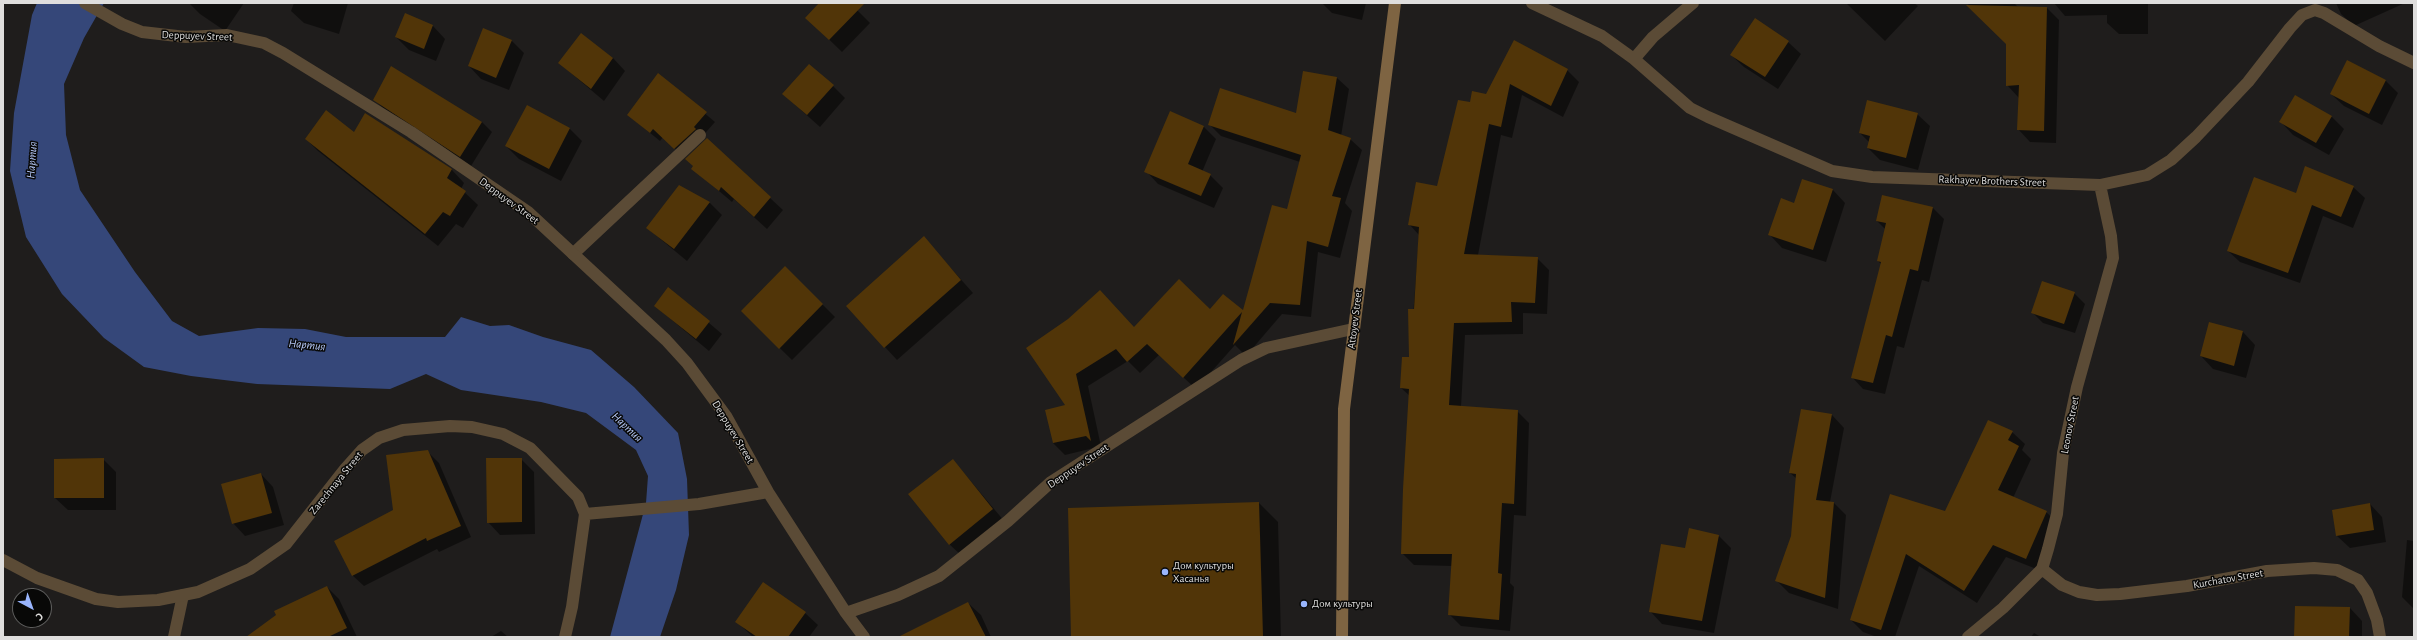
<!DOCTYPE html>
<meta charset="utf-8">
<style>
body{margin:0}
#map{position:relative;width:2417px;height:640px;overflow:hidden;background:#1f1d1c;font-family:"Alegreya Sans",sans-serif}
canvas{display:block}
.frame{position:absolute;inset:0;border:4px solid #dfdedd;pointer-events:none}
.north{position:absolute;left:12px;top:588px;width:40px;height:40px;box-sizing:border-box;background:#080807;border:1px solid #5e5e5d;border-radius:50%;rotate:139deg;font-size:11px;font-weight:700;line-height:16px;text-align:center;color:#dfdedd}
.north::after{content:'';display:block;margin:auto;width:14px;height:18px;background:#99b5fd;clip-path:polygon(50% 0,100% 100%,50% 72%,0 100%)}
</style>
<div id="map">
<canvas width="2417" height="640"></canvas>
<div class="frame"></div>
<div class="north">С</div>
</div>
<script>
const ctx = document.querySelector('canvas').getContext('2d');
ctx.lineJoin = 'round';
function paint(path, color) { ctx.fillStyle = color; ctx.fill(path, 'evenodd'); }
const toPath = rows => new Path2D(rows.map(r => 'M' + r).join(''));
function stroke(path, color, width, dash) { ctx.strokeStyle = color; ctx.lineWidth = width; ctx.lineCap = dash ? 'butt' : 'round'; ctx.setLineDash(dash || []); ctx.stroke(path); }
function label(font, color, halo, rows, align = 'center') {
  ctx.font = font + ' "Alegreya Sans",sans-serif'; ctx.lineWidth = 3; ctx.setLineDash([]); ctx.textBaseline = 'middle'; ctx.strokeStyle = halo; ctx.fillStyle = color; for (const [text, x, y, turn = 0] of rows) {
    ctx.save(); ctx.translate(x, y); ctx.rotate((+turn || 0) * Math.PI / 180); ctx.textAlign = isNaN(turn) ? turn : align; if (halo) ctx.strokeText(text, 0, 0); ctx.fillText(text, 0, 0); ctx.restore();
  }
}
paint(toPath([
 [37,3,104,3,84,38,64,84,66,135,80,190,135,272,172,321,199,336,258,328,305,329,346,337,445,337,461,317,490,326,509,325,543,337,591,350,634,387,678,433,687,479,689,535,676,590,660,637,610,637,646,503,648,476,636,450,586,413,541,402,461,390,426,374,390,389,257,384,191,376,144,367,104,338,62,294,26,237,10,171,14,113,32,15]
]), '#354779');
paint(toPath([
 [189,3,244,3,225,31,200,14],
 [294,3,348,3,339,34,304,23,291,11],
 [821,3,850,3,870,23,842,52,807,18],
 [1322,3,1366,3,1362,20,1332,13],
 [1846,3,1914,3,1918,6,1885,41],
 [1967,3,2014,3,2018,7,2047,8,2059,20,2056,143,2030,142,2018,129,2019,98,2007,85,2007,44],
 [2054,3,2148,3,2148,34,2119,34,2107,23,2107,15,2065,16],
 [2336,3,2405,3,2354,26,2341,14],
 [405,15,433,26,445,39,436,61,409,50,396,37],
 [511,40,524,53,509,90,481,79,469,66],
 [1515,41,1567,70,1579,82,1563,117,1522,95,1512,138,1501,135,1478,255,1537,258,1549,270,1547,314,1523,313,1523,334,1465,335,1461,407,1517,411,1529,423,1526,516,1514,515,1510,583,1514,587,1510,631,1461,626,1449,614,1452,566,1414,565,1402,553,1410,396,1401,388,1410,358,1419,235,1409,224,1438,187,1470,104,1486,95],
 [1788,42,1801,54,1778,89,1744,67,1731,55],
 [613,58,625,71,604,101,559,63],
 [2348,61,2386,81,2398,93,2382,125,2344,106,2331,94],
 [658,74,715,122,684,157,663,137,660,141,628,115],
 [1337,78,1349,89,1341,136,1350,139,1362,150,1345,203,1352,211,1340,258,1318,252,1311,317,1282,314,1246,356,1235,345,1196,389,1159,355,1140,373,1128,361,1088,386,1102,451,1098,447,1065,455,1053,443,1067,406,1027,348,1134,328,1210,310,1223,295,1244,312,1288,210,1300,162,1221,136,1209,124,1297,114],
 [833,86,845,98,820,127,783,94],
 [2296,96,2332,117,2344,129,2329,155,2293,135,2281,122],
 [374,99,482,122,492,132,471,166,384,109],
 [527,107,570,129,582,141,561,181,519,159,506,146],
 [1171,112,1204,127,1216,139,1202,172,1210,175,1223,188,1214,208,1158,184,1146,171],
 [366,114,452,170,464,183,461,189,478,205,463,228,456,224,438,246,318,151,306,139,354,134],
 [1917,114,1930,126,1918,170,1880,160,1868,148,1869,142,1860,133],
 [693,169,770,198,783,210,767,229,734,199,732,202],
 [1802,180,1833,190,1845,203,1826,262,1782,248,1770,235,1795,204],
 [679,186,710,203,722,215,687,261,647,228],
 [2353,187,2365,198,2353,228,2323,216,2300,283,2240,262,2228,251,2296,194],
 [1933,208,1944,219,1929,282,1922,280,1904,348,1897,346,1885,394,1863,389,1852,377,1881,264,1878,261,1885,229,1877,221],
 [924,238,973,293,897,360,847,306],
 [785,267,835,317,792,360,742,311],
 [669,289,722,334,709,351,655,306],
 [2074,293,2085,304,2075,333,2043,323,2032,312],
 [2210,323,2243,332,2255,345,2246,378,2213,369,2201,356],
 [1802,410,1832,415,1844,428,1830,502,1834,503,1846,515,1838,609,1789,593,1776,580,1792,536,1797,479,1790,473],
 [2012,432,2025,444,2022,450,2031,459,2013,498,2046,512,2059,524,2039,570,2006,557,1977,603,1919,566,1895,637,1877,637,1863,632,1851,620,1891,495,1945,512],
 [427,451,439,463,471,537,439,552,437,549,364,586,352,575,395,511],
 [103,459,116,472,116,510,68,510,55,498],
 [521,459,534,472,535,534,500,535,488,522],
 [953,460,1005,522,962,556,949,544],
 [261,474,273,487,284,525,245,536,233,523],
 [1259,503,1278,522,1281,637,1072,637,1069,509],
 [2370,504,2382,517,2386,542,2350,548,2337,536],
 [1719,536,1731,548,1714,633,1662,624,1650,611],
 [2407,540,2414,541,2414,609,2402,597],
 [327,587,339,599,357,637,248,637],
 [968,603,981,615,991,637,937,637],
 [2350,608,2362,621,2362,637,2295,637],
 [805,613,818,625,809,637,753,637,737,622],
 [501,631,508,637,491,637],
 [2034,633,2041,637,2031,637]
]), '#0007');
paint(toPath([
 [819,3,865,3,829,40,805,18],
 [1966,5,2047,7,2044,131,2017,130,2019,85,2006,86,2006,44],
 [405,13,433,25,424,49,395,37],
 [1755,18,1789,41,1765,77,1730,55],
 [483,28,512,40,496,78,468,66],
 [581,33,613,58,591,89,558,63],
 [1514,40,1568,69,1551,106,1510,84,1501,127,1489,124,1464,254,1538,257,1535,303,1511,302,1512,322,1454,323,1449,405,1518,410,1514,504,1502,503,1498,573,1502,574,1499,620,1448,615,1452,554,1401,554,1403,489,1409,389,1400,388,1402,357,1409,357,1408,309,1414,309,1419,227,1408,225,1416,182,1437,186,1458,100,1470,102,1472,91,1486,94],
 [2347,60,2386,80,2369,114,2330,94],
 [809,64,834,85,807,115,782,94],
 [391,66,482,122,460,157,373,100],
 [1303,71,1337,77,1328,130,1351,138,1332,196,1341,198,1328,247,1307,241,1300,305,1270,303,1233,345,1242,312,1183,378,1147,344,1127,362,1116,349,1076,374,1091,441,1086,436,1053,443,1045,410,1065,405,1026,348,1068,319,1100,290,1134,327,1179,279,1210,309,1223,294,1243,310,1272,205,1287,209,1301,155,1208,125,1220,88,1296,113],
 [658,73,707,112,694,127,696,129,674,149,653,129,650,133,627,115],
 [2295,95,2332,116,2316,143,2279,122],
 [1867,100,1918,113,1906,158,1867,148,1870,136,1859,133],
 [527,105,570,128,549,169,505,146],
 [326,110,354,132,365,113,452,169,447,178,466,191,450,216,443,212,425,234,305,139],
 [1170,111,1204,126,1188,164,1211,174,1201,196,1144,172],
 [707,138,771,197,754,217,721,187,719,191,691,169,693,166,685,159],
 [2305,166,2354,186,2341,217,2312,205,2288,273,2227,251,2254,177,2296,193],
 [1802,179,1833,189,1813,250,1768,235,1781,198,1794,203],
 [679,185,710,202,674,249,646,228],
 [1882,195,1933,207,1918,271,1910,269,1892,337,1886,335,1873,383,1851,378,1881,262,1877,261,1886,223,1876,221],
 [924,236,961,280,884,348,846,306],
 [785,266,823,304,779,349,741,311],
 [2042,281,2075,292,2064,324,2031,313],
 [668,287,710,321,696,339,654,306],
 [2209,322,2243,331,2234,366,2200,356],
 [1801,409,1832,414,1816,500,1834,502,1825,598,1775,581,1791,536,1796,474,1789,473],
 [1988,420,2013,431,2008,440,2019,446,1998,490,2047,511,2026,559,1993,545,1964,591,1906,554,1881,630,1850,620,1890,494,1945,511],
 [428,450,461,526,427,541,426,538,352,576,334,541,393,510,386,455],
 [104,458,104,498,54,498,54,459],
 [486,458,522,458,522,522,487,523],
 [953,459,993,509,949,545,908,494],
 [261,473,272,513,232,524,221,484],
 [1259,502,1263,636,1071,637,1068,508],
 [2370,503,2374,530,2336,536,2332,510],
 [1689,528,1719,535,1702,621,1649,612,1661,544,1685,548],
 [763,582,806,612,788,637,757,637,735,622],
 [327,586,347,628,328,637,246,637,276,615,274,611],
 [968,602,986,637,898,637],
 [2295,606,2350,607,2349,637,2294,637]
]), '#513508');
stroke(toPath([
 [573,254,700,135],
 [174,637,183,595]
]), '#5b4b36', 12);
stroke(toPath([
 [85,3,122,24,142,32,186,37,227,35,264,43,283,53,411,132,528,212,666,340,687,363,726,416,768,492,846,613,898,595,939,576,1008,521,1051,482,1241,360,1266,348,1353,329],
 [1532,3,1602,36,1634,59,1690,108,1708,117,1832,171,1872,177,2100,185,2147,175,2171,160,2196,137,2248,82,2290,28,2302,15,2315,10,2324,13,2379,46,2414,63],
 [1634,59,1653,37,1693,3],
 [585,514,699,504,768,492],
 [3,560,37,578,96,599,118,602,158,600,198,592,250,569,286,544,345,469,362,450,379,438,403,430,450,426,472,427,503,434,530,448,578,497,585,514,572,607,565,637],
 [2042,569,2062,585,2079,592,2097,595,2120,594,2187,586,2267,571,2314,568,2337,570,2358,580,2367,593,2377,620,2380,637],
 [846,613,864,637],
 [1968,637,2003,608,2042,569,2048,549,2057,514,2063,453,2077,387,2113,258,2111,236,2100,185]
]), '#5b4b36', 12);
stroke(toPath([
 [1342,637,1344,409,1395,3]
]), '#7e6442', 12);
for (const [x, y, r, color] of [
 [1165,572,4,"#99b5fd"],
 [1304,604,4,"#99b5fd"]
]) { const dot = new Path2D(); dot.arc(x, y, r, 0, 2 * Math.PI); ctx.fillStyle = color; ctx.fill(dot); stroke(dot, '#080807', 1.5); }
label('11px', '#dfdedd', '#080807', [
 ["Deppuyev Street",197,36,2],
 ["Rakhayev Brothers Street",1992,181,2],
 ["Deppuyev Street",509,201,36],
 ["Attoyev Street",1355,319,-83],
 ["Leonov Street",2070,425,-79],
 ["Deppuyev Street",733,432,59],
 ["Deppuyev Street",1078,466,-34],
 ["Zarechnaya Street",336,483,-51],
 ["Kurchatov Street",2228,579,-10]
]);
label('11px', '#dfdedd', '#080807', [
 ["Дом культуры",1173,566],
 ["Хасанья",1173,579],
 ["Дом культуры",1312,604]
], 'left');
label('italic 12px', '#b7cafa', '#080807', [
 ["Нартия",32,160,-86],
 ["Нартия",307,345,6],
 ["Нартия",627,427,43]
]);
</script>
